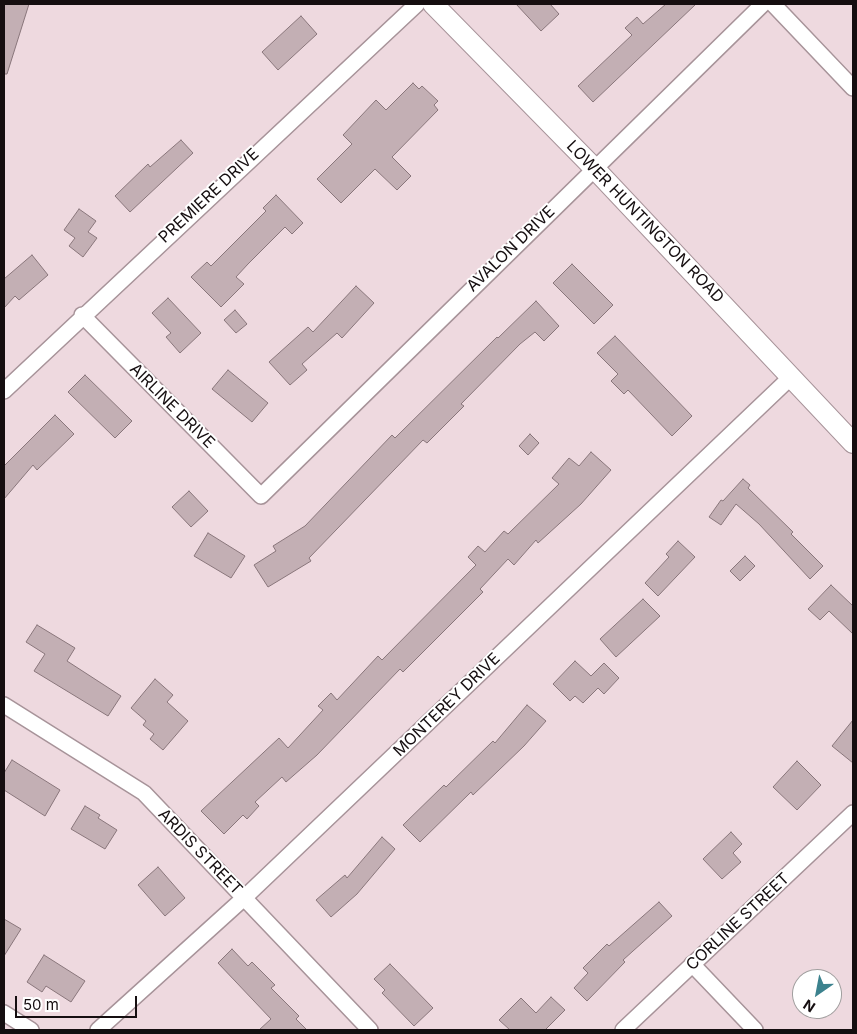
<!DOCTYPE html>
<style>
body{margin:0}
#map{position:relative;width:857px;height:1034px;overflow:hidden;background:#eed9df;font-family:Inter,sans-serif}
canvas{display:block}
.frame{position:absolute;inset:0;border:5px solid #150e10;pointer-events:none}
.north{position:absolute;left:792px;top:969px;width:50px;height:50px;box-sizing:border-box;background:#fff;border:1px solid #a19f9f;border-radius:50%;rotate:213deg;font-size:14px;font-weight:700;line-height:20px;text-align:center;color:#150e10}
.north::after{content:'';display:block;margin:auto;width:18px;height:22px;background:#3c828e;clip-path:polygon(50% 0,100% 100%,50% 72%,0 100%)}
.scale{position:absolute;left:15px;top:996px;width:122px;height:22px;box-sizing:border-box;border:2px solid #150e10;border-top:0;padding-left:6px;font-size:15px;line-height:18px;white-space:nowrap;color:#150e10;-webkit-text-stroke:4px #fff;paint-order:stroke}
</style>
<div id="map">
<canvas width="857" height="1034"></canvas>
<div class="frame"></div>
<div class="north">N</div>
<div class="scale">50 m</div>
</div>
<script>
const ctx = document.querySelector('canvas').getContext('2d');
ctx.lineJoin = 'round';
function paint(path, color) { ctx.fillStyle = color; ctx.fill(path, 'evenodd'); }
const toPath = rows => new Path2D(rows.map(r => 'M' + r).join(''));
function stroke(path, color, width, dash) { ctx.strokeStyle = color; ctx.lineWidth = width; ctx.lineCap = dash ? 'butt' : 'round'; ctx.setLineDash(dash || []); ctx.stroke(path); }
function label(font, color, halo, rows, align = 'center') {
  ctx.font = font + ' Inter,sans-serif'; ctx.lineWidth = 4; ctx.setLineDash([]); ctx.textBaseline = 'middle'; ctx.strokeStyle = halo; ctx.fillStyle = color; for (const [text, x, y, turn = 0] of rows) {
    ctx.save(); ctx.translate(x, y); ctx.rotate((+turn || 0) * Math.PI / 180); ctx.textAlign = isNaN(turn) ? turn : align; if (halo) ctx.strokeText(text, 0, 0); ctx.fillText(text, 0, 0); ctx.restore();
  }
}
const building = toPath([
 [4,4,29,4,7,74,4,74,4,4],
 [516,4,550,4,559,14,541,31,516,4],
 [666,4,696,4,593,102,578,86,632,35,625,28,637,17,643,24,666,4],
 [301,16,317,34,278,70,262,52,301,16],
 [413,83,419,89,422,86,438,101,434,105,438,110,392,157,411,176,397,190,375,169,341,203,317,179,352,144,343,135,376,100,386,110,413,83],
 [181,140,193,153,130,212,115,196,148,164,150,167,181,140],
 [276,195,303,223,292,234,285,227,248,264,236,277,244,284,221,307,191,277,207,262,211,266,266,211,263,208,276,195],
 [79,209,96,221,88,232,97,238,83,257,69,246,75,238,64,230,79,209],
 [32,255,48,275,19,300,15,296,4,308,4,279,32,255],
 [572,264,613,305,594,324,553,283,572,264],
 [356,286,374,303,342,338,337,333,302,364,307,370,290,385,269,362,308,327,313,332,356,286],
 [168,298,201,333,180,353,166,337,171,333,152,313,168,298],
 [536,301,559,326,544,341,535,332,520,344,461,404,464,406,427,443,423,440,364,501,309,558,311,561,268,587,254,565,276,551,273,546,305,526,392,435,395,438,497,337,498,338,536,301],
 [235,310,247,324,236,333,224,320,235,310],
 [615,336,692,416,672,436,628,390,624,394,611,381,618,374,597,353,615,336],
 [228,370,268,403,252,422,212,389,228,370],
 [85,375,132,421,115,438,68,392,85,375],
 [55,415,74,434,37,470,33,465,4,499,4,466,55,415],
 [530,434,539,443,528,455,519,446,530,434],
 [591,452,611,470,581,504,538,543,536,540,514,565,508,559,480,589,483,592,403,672,400,669,317,755,286,782,282,777,255,802,259,806,247,819,243,815,224,834,201,811,279,738,288,748,323,710,318,706,331,693,337,700,378,656,382,660,476,565,468,557,478,546,485,552,504,531,508,534,559,484,552,478,569,458,579,466,591,452],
 [743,479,750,485,748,488,793,532,791,534,823,566,810,579,759,524,736,504,721,525,709,517,721,500,723,501,743,479],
 [189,491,208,511,191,527,172,507,189,491],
 [208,533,245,556,231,578,194,556,208,533],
 [678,541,695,557,658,596,645,583,669,557,666,554,678,541],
 [745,556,755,566,740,581,730,571,745,556],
 [831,585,853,606,853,634,829,611,820,620,808,609,831,585],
 [643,599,660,616,616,657,600,639,643,599],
 [37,625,75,648,67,661,121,696,108,716,34,671,45,654,26,642,37,625],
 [575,661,591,676,604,663,619,678,604,694,598,688,583,703,575,696,570,701,553,684,575,661],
 [155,679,173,695,167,702,188,721,163,750,150,739,154,734,143,725,146,721,131,708,155,679],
 [527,705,546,721,524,746,473,795,471,792,420,842,403,825,444,785,446,787,493,741,495,743,527,705],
 [853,720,853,763,832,746,853,720],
 [12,760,60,790,45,816,4,790,4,773,12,760],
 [797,761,821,785,797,810,773,787,797,761],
 [85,806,100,815,98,818,117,830,105,849,71,829,85,806],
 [731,832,742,844,733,853,741,862,722,879,703,859,731,832],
 [382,837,395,849,357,894,331,917,316,900,345,875,347,878,382,837],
 [158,867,185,898,165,916,138,885,158,867],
 [659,902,672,916,623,960,625,962,587,1001,574,988,588,973,583,968,607,944,609,946,659,902],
 [4,919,21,929,4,956,4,919],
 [232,949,248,966,252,962,275,985,271,988,299,1016,296,1019,307,1030,259,1030,271,1019,218,963,232,949],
 [44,955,85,981,71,1002,46,986,42,992,27,982,44,955],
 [390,964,433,1008,414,1026,382,993,385,990,374,979,390,964],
 [551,997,565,1010,545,1030,510,1030,499,1020,521,998,536,1013,551,997]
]);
paint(building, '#c3afb4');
stroke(building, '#89767b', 1);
const street = toPath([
 [773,4,853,88],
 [82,315,261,496,763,4],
 [4,391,417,4],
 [4,705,144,793,370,1030],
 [692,964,755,1030],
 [4,1013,31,1030],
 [98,1030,244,898,792,376],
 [623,1030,853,813]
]);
const secondary = toPath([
 [433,4,594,168,853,443]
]);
stroke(street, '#a79399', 18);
stroke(secondary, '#a79399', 22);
stroke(street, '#fff', 15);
stroke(secondary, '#fff', 20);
label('16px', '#150e10', '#fff', [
 ["PREMIERE DRIVE",209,196,-43],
 ["LOWER HUNTINGTON ROAD",645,222,46],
 ["AVALON DRIVE",511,249,-44],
 ["AIRLINE DRIVE",172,406,45],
 ["MONTEREY DRIVE",447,705,-44],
 ["ARDIS STREET",200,852,46],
 ["CORLINE STREET",738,922,-43]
]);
</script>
